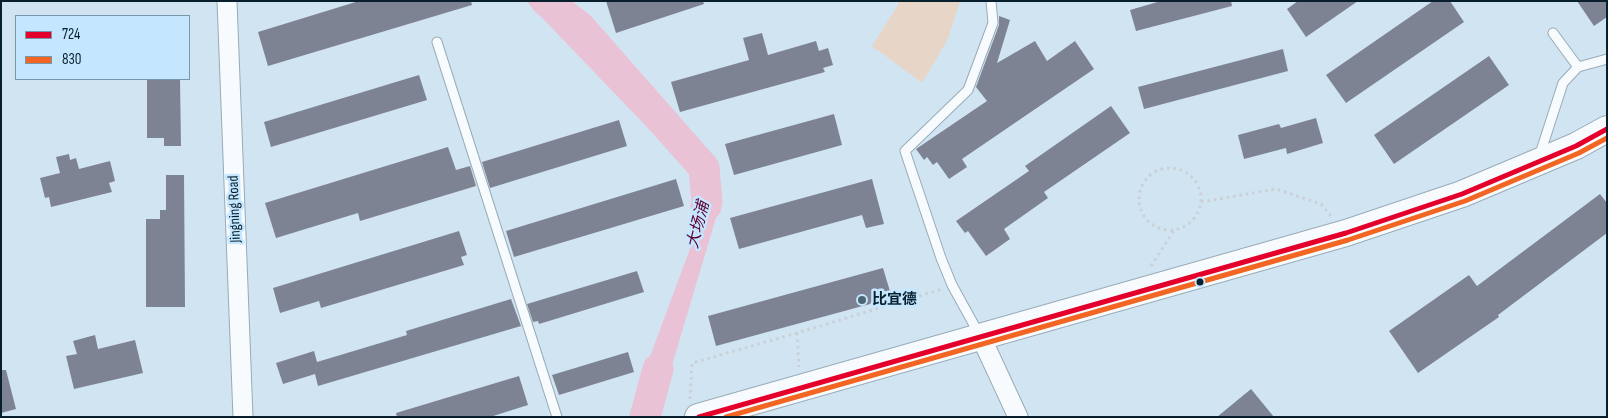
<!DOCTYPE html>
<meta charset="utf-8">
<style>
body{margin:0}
#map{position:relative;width:1608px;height:418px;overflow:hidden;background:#d1e4f2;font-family:"Sofia Sans Condensed",sans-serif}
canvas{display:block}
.frame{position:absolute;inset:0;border:2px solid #08202e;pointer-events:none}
.legend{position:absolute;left:15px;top:15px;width:175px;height:65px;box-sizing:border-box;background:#c4e7ff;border:1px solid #7997ab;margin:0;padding:6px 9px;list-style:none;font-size:15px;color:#08202e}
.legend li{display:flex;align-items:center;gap:10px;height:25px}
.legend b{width:25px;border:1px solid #7997ab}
</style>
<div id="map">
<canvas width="1608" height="418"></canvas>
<div class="frame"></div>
<ul class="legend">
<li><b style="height:6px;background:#e4002b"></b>724</li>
<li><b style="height:6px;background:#f26522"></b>830</li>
</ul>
</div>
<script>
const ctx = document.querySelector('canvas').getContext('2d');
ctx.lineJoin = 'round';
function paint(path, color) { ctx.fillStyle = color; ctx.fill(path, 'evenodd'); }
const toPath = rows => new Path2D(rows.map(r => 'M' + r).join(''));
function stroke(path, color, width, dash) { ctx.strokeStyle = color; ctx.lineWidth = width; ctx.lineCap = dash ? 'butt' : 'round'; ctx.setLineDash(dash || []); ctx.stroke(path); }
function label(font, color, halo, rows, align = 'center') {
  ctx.font = font + ' "Sofia Sans Condensed","Noto Sans SC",sans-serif'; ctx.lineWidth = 5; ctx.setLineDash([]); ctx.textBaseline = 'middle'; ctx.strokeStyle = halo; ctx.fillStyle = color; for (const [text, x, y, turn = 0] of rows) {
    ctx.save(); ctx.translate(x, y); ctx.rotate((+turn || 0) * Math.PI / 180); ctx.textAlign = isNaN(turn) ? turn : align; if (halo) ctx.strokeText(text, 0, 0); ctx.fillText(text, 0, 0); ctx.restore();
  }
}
paint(toPath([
 [898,1,960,1,948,39,922,83,872,46,898,5]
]), '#e7d5c7');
paint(toPath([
 [526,1,546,1,579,27,704,168,718,211,670,372,647,410,635,414,645,370,704,211,691,173]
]), '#eac2d5');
stroke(toPath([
 [546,1,579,26,704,168,707,201,706,206],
 [645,417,658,369]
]), '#eac2d5', 31);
paint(toPath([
 [359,1,471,1,472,5,268,66,258,32],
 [606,1,703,1,704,4,616,33],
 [1161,1,1231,1,1232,6,1136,31,1130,10],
 [1298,1,1358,1,1306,37,1287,9],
 [1433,1,1450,1,1464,22,1346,103,1326,75],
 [1577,1,1607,1,1607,17,1594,26],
 [999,16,1010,20,997,63,1035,41,1047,61,1075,41,1094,69,962,159,967,167,949,179,937,162,933,165,927,157,924,160,916,149,987,101,976,87,999,25],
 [762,33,768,55,816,41,819,51,828,48,833,65,823,68,825,72,680,112,671,82,749,60,743,38],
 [1283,49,1288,71,1144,109,1138,87],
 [1489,56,1509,85,1394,164,1374,135],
 [419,75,427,100,271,147,264,122],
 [147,79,180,79,181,146,164,146,164,138,147,138],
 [1111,106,1130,133,1044,192,1048,198,1004,229,1010,239,986,256,968,231,965,233,956,221,1029,171,1025,166],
 [834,114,842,145,734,175,725,144],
 [1316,118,1323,143,1287,154,1286,148,1244,159,1238,135,1279,124,1281,128],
 [619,120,627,146,490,188,482,162],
 [448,147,456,170,470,166,476,186,360,221,358,213,276,238,265,203],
 [69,154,70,160,76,158,79,169,110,161,115,181,109,183,112,192,51,207,49,197,45,198,40,178,60,173,56,157],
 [166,175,184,175,185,307,146,307,146,219,160,219,160,210,166,210],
 [676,179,684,206,514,257,506,231],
 [872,179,884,224,866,228,862,215,739,249,730,218],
 [1600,194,1607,203,1607,233,1498,315,1499,317,1418,373,1389,331,1469,275,1477,286],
 [459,231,467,255,461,257,464,265,321,308,319,301,280,313,273,288],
 [883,268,892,298,716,346,708,316],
 [637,271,644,292,539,324,538,321,533,322,527,304],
 [511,299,521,326,318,386,315,374,283,384,276,363,314,351,317,362,407,335,406,331],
 [95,335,98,349,135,340,143,373,74,389,66,356,77,354,73,341],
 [628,352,634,372,559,395,552,375],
 [1,370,6,370,16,409,1,413],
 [519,376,528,405,490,417,397,417,396,413],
 [1251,389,1274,417,1217,417]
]), '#7e8393');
const lane = toPath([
 [1553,33,1578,67],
 [437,42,557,417],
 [1539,157,1563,83,1578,67,1607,59],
 [979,334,952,285,941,258,905,151,968,90,993,23,991,1]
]);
const street = toPath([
 [227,1,243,417],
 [981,337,1018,417]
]);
const secondary = toPath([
 [698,417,1346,233,1462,194,1576,146,1607,129]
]);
stroke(lane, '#97abb8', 11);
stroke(street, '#97abb8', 21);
stroke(secondary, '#97abb8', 28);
stroke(toPath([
 '1139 199a31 31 0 1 1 62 0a31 31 0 1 1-62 0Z',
 [1201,202,1276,189,1321,204,1331,216],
 [1151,266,1174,230],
 [797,333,799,367],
 [690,399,692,363,797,333,942,289]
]), '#cad0d5', 3, [2.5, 4]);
stroke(lane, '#f8fbfd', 9);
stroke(street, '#f8fbfd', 19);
stroke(secondary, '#f8fbfd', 26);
stroke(toPath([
 [699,417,1346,233,1462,194,1576,146,1607,129]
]), '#e4002b', 5);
stroke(toPath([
 [726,417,1348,240,1465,201,1579,153,1607,138]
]), '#f26522', 5);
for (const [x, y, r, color] of [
 [1200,282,4.5,"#08202e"],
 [862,300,5,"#4e6573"]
]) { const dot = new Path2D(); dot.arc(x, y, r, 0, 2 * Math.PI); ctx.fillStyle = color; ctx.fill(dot); stroke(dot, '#c4e7ff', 2); }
label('15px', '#08202e', '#c4e7ff', [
 ["Jingning Road",235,209,-92]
]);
label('bold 15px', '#08202e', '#c4e7ff', [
 ["比宜德",872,300]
], 'left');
label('italic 16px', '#610032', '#c4e7ff', [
 ["大场浦",699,225,-76]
]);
</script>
